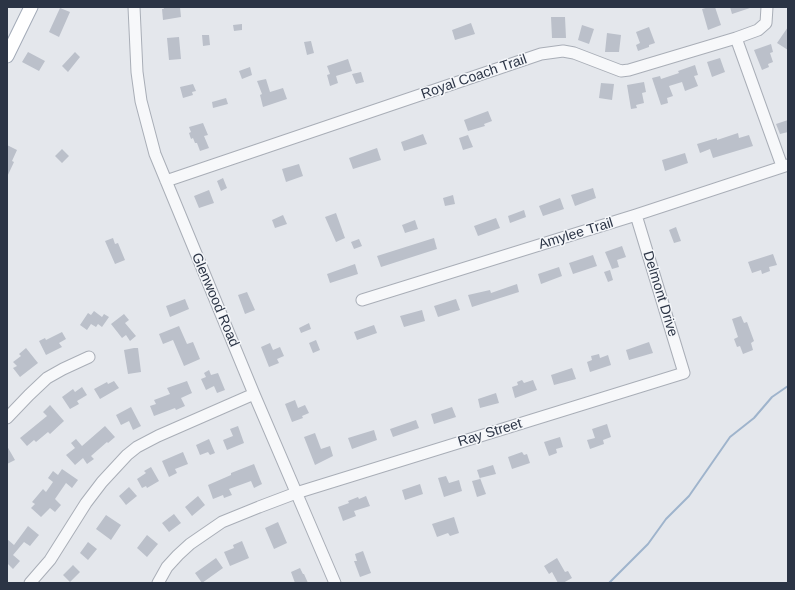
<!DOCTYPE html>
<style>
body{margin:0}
#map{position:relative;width:795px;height:590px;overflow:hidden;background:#e4e7ec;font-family:Arial,sans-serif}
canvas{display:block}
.frame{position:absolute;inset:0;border:8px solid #2b3445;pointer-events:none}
</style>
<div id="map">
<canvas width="795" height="590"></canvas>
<div class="frame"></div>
</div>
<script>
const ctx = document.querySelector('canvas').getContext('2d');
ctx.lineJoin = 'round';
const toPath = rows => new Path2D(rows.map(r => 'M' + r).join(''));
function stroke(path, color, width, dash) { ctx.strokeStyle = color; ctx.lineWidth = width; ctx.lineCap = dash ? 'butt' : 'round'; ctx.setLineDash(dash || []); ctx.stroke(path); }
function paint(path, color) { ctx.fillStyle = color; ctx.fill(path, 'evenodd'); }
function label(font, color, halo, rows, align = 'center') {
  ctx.font = font + ' Arial,sans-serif'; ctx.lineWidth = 3; ctx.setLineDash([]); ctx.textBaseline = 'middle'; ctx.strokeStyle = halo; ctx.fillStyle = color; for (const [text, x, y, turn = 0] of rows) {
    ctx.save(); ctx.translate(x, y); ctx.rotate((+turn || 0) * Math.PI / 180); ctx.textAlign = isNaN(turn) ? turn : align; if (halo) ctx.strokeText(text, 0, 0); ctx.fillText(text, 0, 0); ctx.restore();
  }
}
stroke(toPath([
 [609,583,648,544,666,519,689,496,730,437,754,418,772,397,788,386]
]), '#9fb4cc', 2);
paint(toPath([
 [163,7,180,7,181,17,163,20,162,9,164,9],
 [709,7,715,7,721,25,708,30,702,9],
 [730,7,750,7,750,8,732,14],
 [60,8,70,12,59,37,49,32],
 [551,17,565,17,566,38,552,38],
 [471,23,475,34,455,40,452,30],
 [242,24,242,30,234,31,233,25],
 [582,25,594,29,589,44,578,40],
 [649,27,655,43,649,45,649,47,638,51,636,45,640,43,636,32],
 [788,27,788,50,777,43],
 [607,33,621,35,619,52,605,52],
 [202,35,209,35,210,45,203,46],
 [179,37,181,59,169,60,167,38],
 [311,41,314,53,307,55,304,42],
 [771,44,773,52,770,53,773,62,768,64,769,67,762,70,754,50],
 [28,52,45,61,39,71,22,62],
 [75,52,80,57,68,72,62,66],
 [720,58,725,72,712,77,707,62],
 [348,59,352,71,336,76,338,83,330,86,327,75,330,74,327,66],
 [695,65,698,75,694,76,698,86,685,91,682,82,669,86,673,96,667,98,668,103,661,105,652,78,660,76,661,79,679,73,678,71],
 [250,67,252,75,242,79,239,71],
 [361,72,364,82,356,84,352,74],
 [266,79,270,92,283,88,287,99,263,107,260,95,262,94,257,81],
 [644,82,646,92,642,93,644,103,636,105,637,108,631,109,627,85],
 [601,83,614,84,612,100,599,98],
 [193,84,196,91,192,92,193,95,183,98,180,87],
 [226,98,228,104,213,108,212,102],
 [488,111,492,121,484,124,485,126,468,131,464,120],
 [788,120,788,132,780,134,776,124],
 [203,123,208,135,204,136,209,148,200,151,197,143,195,143,193,138,191,139,189,133,191,132,189,127],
 [738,133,739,138,749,135,753,146,713,158,710,149,700,153,697,144,717,138,717,140],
 [423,134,427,144,404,151,401,142],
 [468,135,473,147,463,150,459,138],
 [7,145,17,150,12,161,14,162,7,177],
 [377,148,381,160,353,169,349,158],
 [62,149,69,156,62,163,55,156],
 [685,153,688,163,665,171,662,160],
 [299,164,303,176,286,182,282,169],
 [223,178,227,188,221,191,217,181],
 [593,188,596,198,575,206,571,195],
 [209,190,214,203,199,208,194,196],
 [453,195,455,204,445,206,443,198],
 [560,198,564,209,543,216,539,206],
 [524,210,526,217,510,223,508,216],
 [336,213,345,238,336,242,325,217],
 [283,215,287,224,275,228,272,220],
 [496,218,500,228,478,236,474,226],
 [415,220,418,229,405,233,402,225],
 [676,227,681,241,674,243,669,230],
 [113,238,115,244,118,243,125,260,115,264,105,241],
 [434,238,437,249,381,267,377,256],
 [359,239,362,246,354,249,351,242],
 [622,246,626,257,617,260,619,267,612,269,605,252],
 [773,254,777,265,769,267,770,271,762,274,761,270,752,273,748,262],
 [593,255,597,266,573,274,569,263],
 [355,264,358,274,330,283,327,274],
 [559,267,562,276,541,284,538,274],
 [610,270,613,280,608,282,604,272],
 [517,284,519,292,472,307,468,295,490,290,491,293],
 [247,292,255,310,245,314,238,295],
 [185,299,189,309,170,317,166,306],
 [456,299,460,310,438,317,434,306],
 [422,310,425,321,404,327,400,316],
 [94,311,102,317,104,314,109,317,102,327,98,324,96,327,91,324,87,330,80,325,88,313,91,315],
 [124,314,129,320,125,323,136,336,130,341,126,335,122,338,111,324],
 [741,316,744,323,747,322,754,341,751,343,753,350,743,354,740,346,737,347,734,339,738,337,732,319],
 [309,323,311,329,301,333,299,328],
 [374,325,377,333,357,340,354,332],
 [179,326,187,344,193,342,200,359,184,366,173,340,163,344,159,334],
 [62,332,66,339,59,343,62,347,46,355,39,341,45,338,46,340],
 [316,340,320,350,313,353,309,343],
 [649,342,653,353,629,360,626,350],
 [270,343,273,350,280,347,284,356,277,359,279,363,269,367,261,347],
 [26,348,38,363,20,377,13,368,17,366,13,362,21,356,19,354],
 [134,348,138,348,141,372,128,374,124,350],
 [599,354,600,358,608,355,611,365,590,372,587,362,592,360,591,356],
 [572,368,576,379,554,385,551,375],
 [209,370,211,375,218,373,225,390,217,393,214,386,206,390,201,379,206,377,204,373],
 [522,380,524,383,533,380,537,390,515,398,512,387,518,385,517,382],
 [114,381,119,388,100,399,94,389,107,382,108,384],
 [187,381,192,393,181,398,185,406,176,410,175,408,154,416,150,406,156,404,154,400,170,394,167,388],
 [82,387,87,395,77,401,79,404,70,409,62,397,73,389,75,392],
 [496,393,499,403,480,408,478,399],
 [295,400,298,408,305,405,309,413,302,416,303,418,292,422,285,404],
 [50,405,64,421,50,434,48,432,36,442,34,440,27,446,20,438,47,416,43,412],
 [131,407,141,426,133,430,129,421,121,425,116,415],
 [452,407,456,417,434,424,431,414],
 [416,420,419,428,393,437,390,429],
 [607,424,611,437,603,440,604,444,590,449,587,440,595,438,592,429],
 [105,426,115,437,108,443,107,442,91,456,94,459,87,464,83,458,75,465,66,455,75,448,71,443,76,439,82,446],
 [238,426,244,443,227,450,223,440,233,436,230,429],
 [374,430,377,440,352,449,348,438],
 [315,433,321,449,330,446,333,456,315,465,304,437],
 [560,437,563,447,556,449,557,453,549,456,544,442],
 [209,439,215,453,210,455,208,452,200,455,196,445],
 [7,446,15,460,7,464],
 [183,452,188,464,175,469,177,473,169,477,162,461],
 [522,452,524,455,527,454,530,463,512,469,508,457],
 [254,464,262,484,254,488,251,481,229,489,232,495,224,498,223,495,213,499,208,485,231,475,231,473],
 [493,465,496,474,480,478,486,494,477,497,472,481,480,479,477,470],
 [151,467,159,481,147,488,146,486,142,488,137,479,146,473,144,471],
 [62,469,78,480,72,488,66,483,55,499,61,505,55,512,50,508,41,517,31,508,35,504,32,502,43,489,46,492,53,482,48,478,53,471,58,475],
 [446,476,449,483,459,480,462,491,444,497,438,478],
 [420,484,423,494,405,500,402,490],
 [129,487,137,496,126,505,119,496],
 [198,496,205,505,192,516,185,507],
 [366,496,370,506,354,511,356,516,343,521,338,507,349,503,348,501,358,497,359,499],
 [174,514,181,523,169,532,162,523],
 [106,515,121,525,111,540,96,529],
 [454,517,459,533,450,536,448,533,437,537,432,524],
 [278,522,287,543,274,549,265,528],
 [28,526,39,535,30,546,24,542,13,555,20,561,13,569,7,563,7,539,14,545],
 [147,535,158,544,147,557,137,548],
 [242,541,249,558,230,566,224,552,234,548,233,545],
 [88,542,97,549,88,560,80,553],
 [363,551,371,573,360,577,354,561,357,561,355,554],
 [216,558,223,568,202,583,195,573],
 [557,558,565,572,568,571,572,578,563,583,558,583,552,572,549,574,544,566],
 [73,565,80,572,70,582,63,575],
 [300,568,303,574,304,574,308,583,295,583,291,572]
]), '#bbc0ca');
const minor = toPath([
 [134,7,137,72,141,101,155,154,254,394,335,583],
 [736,38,782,166],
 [166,181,541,54,563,51,574,53,621,71,629,70,736,38,758,30,766,23,767,7],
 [362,300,636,215,788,165],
 [7,418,29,395,47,378,63,369,89,357],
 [30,583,50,560,86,503,102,482,127,455,137,447,158,436,254,394],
 [158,583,167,567,178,555,190,544,222,522,259,507,296,493,684,373,636,215]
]);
const major = toPath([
 [7,56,31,7]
]);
stroke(minor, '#a9aeb7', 13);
stroke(major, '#a3abb8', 15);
stroke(minor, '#f7f8fa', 11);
stroke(major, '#fff', 13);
label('14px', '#2b3445', '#f4f6f9', [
 ["Royal Coach Trail",474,77,-19],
 ["Amylee Trail",576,234,-17],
 ["Delmont Drive",660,294,73],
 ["Glenwood Road",215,300,67],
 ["Ray Street",490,433,-17]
]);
</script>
